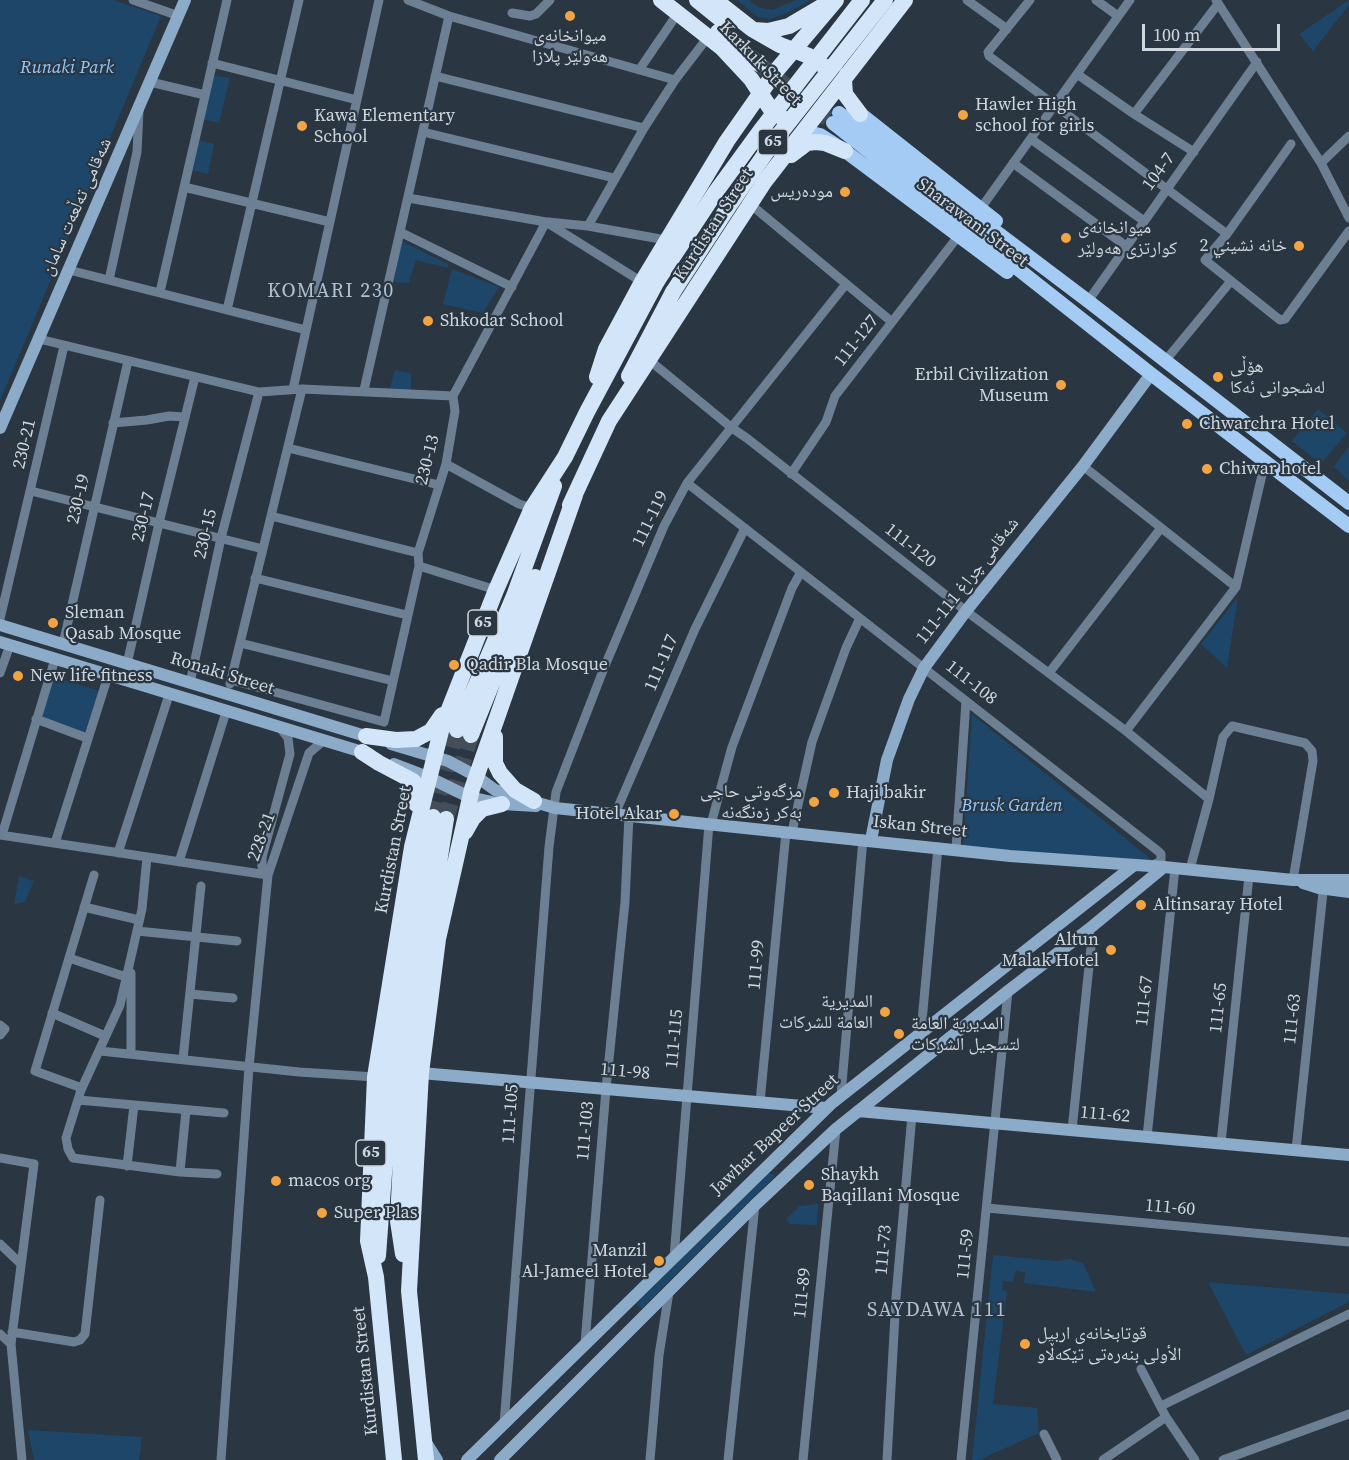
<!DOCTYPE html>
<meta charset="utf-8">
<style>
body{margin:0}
#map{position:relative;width:1349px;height:1460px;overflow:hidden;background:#2a3641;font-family:"Source Serif 4",serif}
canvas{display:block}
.scale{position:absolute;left:1142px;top:24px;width:138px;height:27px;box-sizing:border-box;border:3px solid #cfd7de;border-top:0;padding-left:8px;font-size:18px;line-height:21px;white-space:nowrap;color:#cfd7de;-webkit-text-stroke:4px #2a3641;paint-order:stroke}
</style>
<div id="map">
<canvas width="1349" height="1460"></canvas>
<div class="scale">100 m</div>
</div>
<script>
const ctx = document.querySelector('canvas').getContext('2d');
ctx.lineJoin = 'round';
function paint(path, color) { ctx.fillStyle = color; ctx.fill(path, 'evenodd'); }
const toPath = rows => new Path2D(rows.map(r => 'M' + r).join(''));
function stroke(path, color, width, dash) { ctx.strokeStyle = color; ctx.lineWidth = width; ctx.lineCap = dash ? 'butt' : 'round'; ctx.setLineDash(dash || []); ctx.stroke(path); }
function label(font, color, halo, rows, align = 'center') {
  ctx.font = font + ' "Source Serif 4","Noto Naskh Arabic",serif'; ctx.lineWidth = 4.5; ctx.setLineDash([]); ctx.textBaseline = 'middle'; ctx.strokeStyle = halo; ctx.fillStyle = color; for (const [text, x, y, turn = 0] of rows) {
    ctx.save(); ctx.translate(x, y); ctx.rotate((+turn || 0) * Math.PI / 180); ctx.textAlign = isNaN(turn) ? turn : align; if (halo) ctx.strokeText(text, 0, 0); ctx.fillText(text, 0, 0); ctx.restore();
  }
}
paint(toPath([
 [0,0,113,0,161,16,0,401],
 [737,0,749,0,758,7,772,10,796,0,811,0,789,12,770,19,758,17],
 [1349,0,1349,5,1313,51,1299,34],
 [211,75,230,78,219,123,202,119],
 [197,140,214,144,208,174,191,170],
 [401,241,448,264,448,268,416,260,409,283,394,282],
 [452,269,499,287,483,313,443,304],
 [395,370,411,373,411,392,389,390],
 [1318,409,1347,433,1321,464,1292,441],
 [1349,446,1349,481,1334,467],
 [1238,597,1227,668,1201,644],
 [54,677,100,691,85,734,38,718],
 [972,714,1156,863,963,847],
 [19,876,34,881,25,902,14,904],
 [768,1174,773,1174,774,1177,642,1308,637,1307,637,1303],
 [818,1204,817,1225,791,1224,786,1219,800,1206],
 [993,1255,1057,1261,1070,1259,1083,1263,1096,1292,1024,1283,1025,1272,1015,1271,1013,1282,1003,1281,1002,1290,1007,1291,993,1404,1037,1408,1039,1433,979,1460,972,1460],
 [1208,1282,1349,1294,1349,1302,1246,1355],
 [28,1430,142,1437,139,1460,34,1460]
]), '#1e4669');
stroke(toPath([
 [759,64,833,123],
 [433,817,457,730],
 [446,819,471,735]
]), '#434e59', 16, [16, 8]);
stroke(toPath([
 [133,0,179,16],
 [408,0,449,16,675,80],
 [967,0,1007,29],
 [1030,0,988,52,989,56,1227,234],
 [1096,0,1118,16],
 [1216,0,1321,163,1349,218],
 [512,13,530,16,536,14,550,0],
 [212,63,357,100],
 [639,70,678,13],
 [1077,74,1134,114,1194,152],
 [435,76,644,128],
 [150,82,205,95],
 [1134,114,1218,4],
 [423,132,614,178],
 [1031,139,1144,221],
 [1291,144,1227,234,1205,260,1280,320,1285,319,1349,231],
 [1013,163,1126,246],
 [1321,163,1349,136],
 [184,187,330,222],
 [408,198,546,222,642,282],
 [750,204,892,322],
 [981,208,1130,0],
 [548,222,588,226,666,240],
 [588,226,644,128,675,80,708,37],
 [400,232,512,287],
 [69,270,306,330],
 [109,280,137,152,139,111],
 [160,292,227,0],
 [1088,301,1257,62],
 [227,310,299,0],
 [39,339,259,392,302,389,453,396],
 [649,360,732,428,748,439,966,611,1126,731,1209,799],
 [1165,361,1231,281],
 [293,389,379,0],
 [364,390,449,16],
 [113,423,147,420,169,416,184,417],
 [288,448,439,485],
 [446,464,519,504,532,508],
 [1083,466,1236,587],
 [791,474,826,422,835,396,959,235],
 [687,483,1158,851,1161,854,1161,861,1153,865],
 [31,491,263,549],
 [271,516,418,553],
 [419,566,496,590],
 [255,578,407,615],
 [0,619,64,346],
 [240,643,393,681],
 [63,644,128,361],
 [127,664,159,523,195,377],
 [0,673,10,645],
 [1049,673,1161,528],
 [231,680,384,722,419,566,418,553,446,464,455,411,453,396,546,222],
 [190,683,221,538,259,392],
 [230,684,302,389],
 [36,719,87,738],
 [1126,731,1236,587,1265,462],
 [615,814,695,629,745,528],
 [711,824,732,747,792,588,801,572],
 [792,832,812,742,846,648,860,618],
 [0,835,268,875],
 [2,835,55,659],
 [55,843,108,676],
 [956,849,966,701],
 [118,853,169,695],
 [147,857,142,909,120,1005,81,1090,66,1138,68,1149,73,1158,180,1172,186,1110],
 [179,862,226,712],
 [1190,869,1209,799,1223,737,1232,726,1305,743,1312,751,1313,761,1293,880],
 [268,875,262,867,262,857,290,754,288,738,281,729],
 [84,907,139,920],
 [137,931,237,941],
 [69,958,126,977],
 [131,973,131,1054],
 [190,994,233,998],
 [52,1013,105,1036],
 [0,1025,5,1029,0,1035],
 [921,1032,938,847],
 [100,1051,299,1072,375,1077],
 [183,1059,201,886],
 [82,1088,35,1071,94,875],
 [841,1095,863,839],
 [78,1100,224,1113],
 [760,1102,786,832],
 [1072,1130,1091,947,1089,929],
 [1147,1137,1175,868],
 [1221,1143,1249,876],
 [1296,1150,1323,892],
 [0,1158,34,1164,11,1344,22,1460],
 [127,1166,134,1105],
 [180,1172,217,1174],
 [987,1208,1349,1242],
 [0,1244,20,1263],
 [674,1257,709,824],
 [12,1332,74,1342,80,1340,85,1334,100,1200],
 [0,1334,11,1344],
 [585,1343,606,1089,625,902,629,815],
 [1141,1369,1166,1417,1195,1460],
 [1161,1406,1349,1314],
 [504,1424,549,847,556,792,604,668,664,526,687,483,846,284],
 [1044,1434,1057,1460],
 [221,1460,249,1067,268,875,309,753,322,742],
 [650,1460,659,1355,669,1292],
 [728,1460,755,1205],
 [803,1460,836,1129],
 [887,1460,896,1297,912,1115],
 [961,1460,1008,991],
 [1103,1460,1166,1417],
 [1223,1460,1349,1414]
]), '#6d8093', 9);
stroke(toPath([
 [0,428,185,0],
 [0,625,372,738],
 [0,642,369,754],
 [391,744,448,761,476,776,495,790,555,808,1010,856,1164,867,1293,880,1349,880],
 [394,764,428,777,469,797,502,804,536,806],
 [871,840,887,760,909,699,924,668,966,611,1083,466,1151,374],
 [1303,883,1319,888,1349,892],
 [421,1073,826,1108],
 [858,1111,1349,1155],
 [425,1441,437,1460],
 [467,1460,832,1103,1133,866],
 [500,1460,755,1205,836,1129,1008,991,1089,929,1164,867]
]), '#8cabc9', 12);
stroke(toPath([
 [853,108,996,221],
 [839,113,1088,301,1349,503],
 [833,123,1151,374,1349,526],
 [803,131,820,135,845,151,1007,272]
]), '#a4cbf3', 14);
stroke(toPath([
 [661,0,722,48,751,79,770,108,785,120],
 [697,0,723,21],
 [715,0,752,29,780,45,809,56,825,67],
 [754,30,768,31,789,26,826,4],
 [718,32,759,64],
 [847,74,844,80,845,94,860,114],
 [791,155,807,143,816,142,825,143,845,151],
 [629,376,673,292],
 [597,377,606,349,642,282,727,141,776,71,836,0],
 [570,505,609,421,765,181,905,0],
 [457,730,514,596,554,486],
 [471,735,535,577],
 [366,736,396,740,416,739,431,731,442,715],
 [495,737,495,763,500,773,515,790,534,801],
 [362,752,379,763,413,781,417,787,416,804],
 [465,832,473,818,482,809,502,804],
 [403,1254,398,1221,405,1076,446,819],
 [378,1256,391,1078,433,817],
 [394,1460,376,1277,368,1241,375,1077,412,847,442,727,496,590,532,508,565,457,587,412,657,281],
 [426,1460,409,1291,421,1073,438,939,472,789,575,495]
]), '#d3e6f9', 16);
stroke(toPath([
 [657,281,715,193,761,130,862,0],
 [673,292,731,203,774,141,885,0]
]), '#d3e6f9', 16);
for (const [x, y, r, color] of [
 [570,16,6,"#f3a442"],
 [963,115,6,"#f3a442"],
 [302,126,6,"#f3a442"],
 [845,192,6,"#f3a442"],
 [1066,238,6,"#f3a442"],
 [1299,246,6,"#f3a442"],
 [428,321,6,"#f3a442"],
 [1218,377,6,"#f3a442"],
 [1061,385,6,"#f3a442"],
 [1187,424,6,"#f3a442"],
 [1207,469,6,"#f3a442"],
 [53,623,6,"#f3a442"],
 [454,665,6,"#f3a442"],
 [18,676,6,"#f3a442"],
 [834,793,6,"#f3a442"],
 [814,802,6,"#f3a442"],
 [674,814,6,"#f3a442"],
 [1141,905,6,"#f3a442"],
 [1111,950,6,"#f3a442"],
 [885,1012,6,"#f3a442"],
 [899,1034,6,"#f3a442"],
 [276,1181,6,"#f3a442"],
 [809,1185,6,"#f3a442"],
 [322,1213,6,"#f3a442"],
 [659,1261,6,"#f3a442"],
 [1025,1344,6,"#f3a442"]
]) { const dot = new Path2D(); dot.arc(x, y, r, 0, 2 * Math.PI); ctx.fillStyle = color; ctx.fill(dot); stroke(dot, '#2a3641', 2); }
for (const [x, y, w] of [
 [773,142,30],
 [483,623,30],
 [371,1153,30]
]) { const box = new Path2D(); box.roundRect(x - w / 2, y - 13, w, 26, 4.5); ctx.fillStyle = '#2a3641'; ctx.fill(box); stroke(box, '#cfd7de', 1.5); }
label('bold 16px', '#cfd7de', null, [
 ["65",773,142],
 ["65",483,623],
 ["65",371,1153]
]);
label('18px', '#cfd7de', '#2a3641', [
 ["میوانخانەی",570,36,"center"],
 ["هەولێر پلازا",570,57,"center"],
 ["Hawler High",975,105],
 ["school for girls",975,126],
 ["Kawa Elementary",314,116],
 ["School",314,137],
 ["مودەریس",833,192,"right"],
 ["میوانخانەی",1078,228],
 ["کوارتزی هەولێر",1078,249],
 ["خانه نشيني 2",1287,246,"right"],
 ["Shkodar School",440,321],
 ["هۆڵی",1230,367],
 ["لەشجوانی ئەکا",1230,388],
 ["Erbil Civilization",1049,375,"right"],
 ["Museum",1049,396,"right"],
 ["Chwarchra Hotel",1199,424],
 ["Chiwar hotel",1219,469],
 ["Sleman",65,613],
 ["Qasab Mosque",65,634],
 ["Qadir Bla Mosque",466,665],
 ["New life fitness",30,676],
 ["مزگەوتی حاجی",802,792,"right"],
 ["بەکر زەنگەنە",802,813,"right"],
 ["Haji bakir",846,793],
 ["Hotel Akar",662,814,"right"],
 ["Altinsaray Hotel",1153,905],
 ["Altun",1099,940,"right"],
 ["Malak Hotel",1099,961,"right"],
 ["المديرية",873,1002,"right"],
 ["العامة للشركات",873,1023,"right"],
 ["المديرية العامة",911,1024],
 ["لتسجيل الشركات",911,1045],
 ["Shaykh",821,1175],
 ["Baqillani Mosque",821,1196],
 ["macos org",288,1181],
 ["Super Plas",334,1213],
 ["Manzil",647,1251,"right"],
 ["Al-Jameel Hotel",647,1272,"right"],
 ["قوتابخانەى اربيل",1037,1334],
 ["الأولى بنەرەتی تێکەڵاو",1037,1355]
], 'left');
label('18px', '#cfd7de', '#2a3641', [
 ["Karkuk Street",760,64,46],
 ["104-7",1159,172,-54],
 ["شەقامی تەڵعەت سامان",77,207,-66],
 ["Sharawani Street",972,223,37],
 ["Kurdistan Street",714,225,-57],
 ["111-127",857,341,-52],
 ["230-21",25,444,-77],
 ["230-13",428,460,-76],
 ["230-19",79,499,-77],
 ["230-17",144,517,-77],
 ["111-119",651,519,-64],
 ["230-15",206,534,-77],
 ["111-120",910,546,38],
 ["شەقامی چراغ 111-111",968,581,-52],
 ["111-117",662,663,-67],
 ["Ronaki Street",222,674,17],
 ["111-108",971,683,38],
 ["Iskan Street",920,827,6],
 ["228-21",262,837,-70],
 ["Kurdistan Street",394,850,-79],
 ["111-99",757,965,-85],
 ["111-67",1145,1001,-84],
 ["111-65",1219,1008,-84],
 ["111-63",1293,1019,-84],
 ["111-115",675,1039,-85],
 ["111-98",625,1072,5],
 ["111-105",511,1114,-86],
 ["111-62",1105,1115,5],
 ["111-103",586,1131,-85],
 ["Jawhar Bapeer Street",775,1135,-43],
 ["111-60",1170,1208,5],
 ["111-73",884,1250,-85],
 ["111-59",966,1254,-84],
 ["111-89",803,1293,-84],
 ["Kurdistan Street",366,1371,-96]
]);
label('italic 18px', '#94c8fa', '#2a3641', [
 ["Runaki Park",67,68],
 ["Brusk Garden",1012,806]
]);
ctx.letterSpacing = '1.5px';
label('20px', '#b2c1cf', '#2a3641', [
 ["KOMARI 230",331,292],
 ["SAYDAWA 111",937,1311]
]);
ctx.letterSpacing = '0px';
</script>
